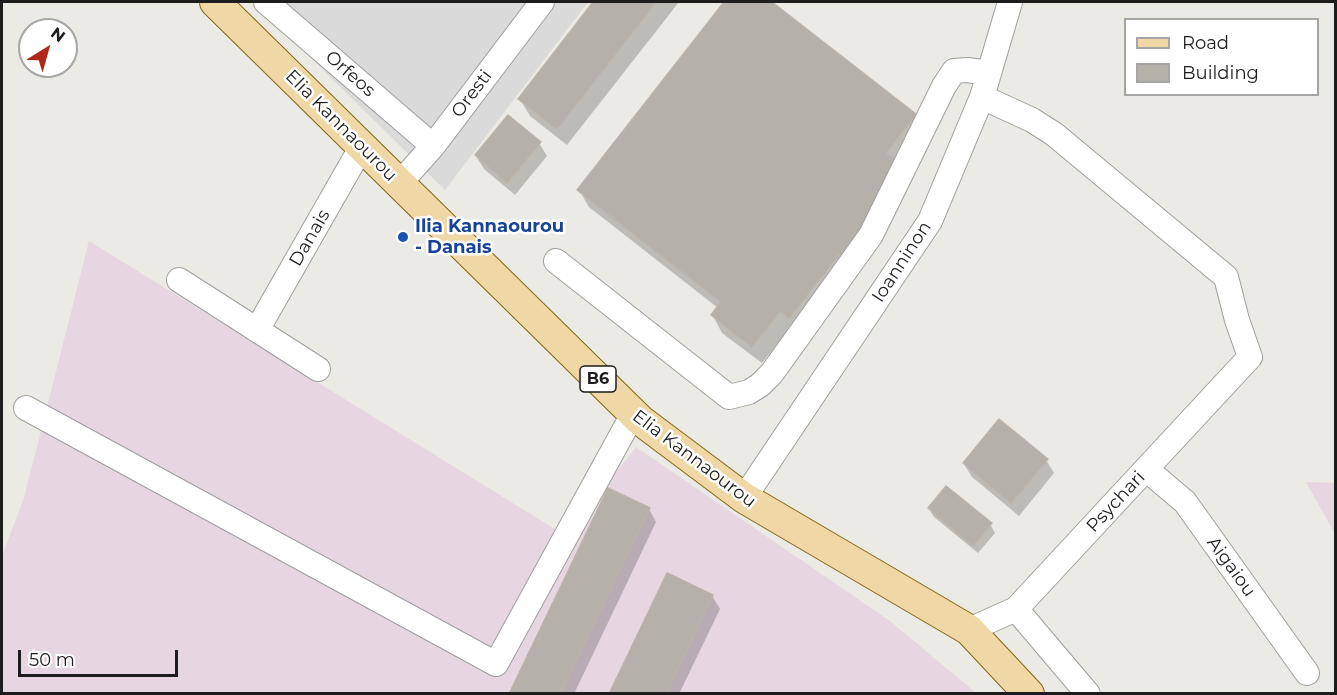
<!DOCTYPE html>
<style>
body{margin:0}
#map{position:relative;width:1337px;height:695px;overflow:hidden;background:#eceae4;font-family:Montserrat,sans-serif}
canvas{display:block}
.frame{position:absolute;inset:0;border:3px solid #1d1d1d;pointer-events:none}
.legend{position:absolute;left:1124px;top:18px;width:195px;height:78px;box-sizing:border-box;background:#fff;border:2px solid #a5a5a5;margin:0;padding:8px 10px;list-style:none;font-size:18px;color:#1d1d1d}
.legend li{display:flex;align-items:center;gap:12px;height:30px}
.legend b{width:30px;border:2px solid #a5a5a5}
.north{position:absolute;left:18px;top:18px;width:60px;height:60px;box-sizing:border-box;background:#fff;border:2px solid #a5a5a5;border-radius:50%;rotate:37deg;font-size:16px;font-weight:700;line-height:24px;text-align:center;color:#1d1d1d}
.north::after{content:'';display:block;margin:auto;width:21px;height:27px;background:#b02819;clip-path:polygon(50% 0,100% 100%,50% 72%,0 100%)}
.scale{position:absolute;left:18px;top:650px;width:160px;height:27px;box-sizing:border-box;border:3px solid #1d1d1d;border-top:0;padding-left:8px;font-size:18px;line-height:21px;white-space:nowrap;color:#1d1d1d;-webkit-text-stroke:4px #fff;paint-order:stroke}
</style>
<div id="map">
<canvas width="1337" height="695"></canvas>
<div class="frame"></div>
<ul class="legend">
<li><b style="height:8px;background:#f0d7a6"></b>Road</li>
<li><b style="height:16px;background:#b5b0aa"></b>Building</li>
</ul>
<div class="north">N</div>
<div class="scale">50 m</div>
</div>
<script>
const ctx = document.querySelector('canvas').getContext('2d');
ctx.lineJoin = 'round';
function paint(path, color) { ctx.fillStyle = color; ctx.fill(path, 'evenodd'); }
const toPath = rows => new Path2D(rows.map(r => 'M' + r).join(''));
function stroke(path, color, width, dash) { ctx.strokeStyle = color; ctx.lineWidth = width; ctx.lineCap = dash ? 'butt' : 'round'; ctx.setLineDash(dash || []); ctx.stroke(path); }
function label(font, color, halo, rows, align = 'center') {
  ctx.font = font + ' Montserrat,sans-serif'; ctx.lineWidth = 5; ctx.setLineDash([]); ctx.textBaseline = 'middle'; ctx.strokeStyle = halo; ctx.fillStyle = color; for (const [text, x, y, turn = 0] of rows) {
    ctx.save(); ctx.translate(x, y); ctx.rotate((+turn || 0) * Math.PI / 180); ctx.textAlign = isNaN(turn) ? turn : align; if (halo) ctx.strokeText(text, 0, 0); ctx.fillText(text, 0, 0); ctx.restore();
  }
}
paint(toPath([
 [254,2,588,2,445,190]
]), '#dadada');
paint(toPath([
 [89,241,566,536,636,447,890,621,976,693,2,693,2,556,24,498],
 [1306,482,1335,483,1335,534]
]), '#e5d6e1');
paint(toPath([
 [595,2,679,2,567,145,530,116,520,99],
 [726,2,769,2,915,115,925,132,849,270,791,327,762,363,722,333,713,316,718,308,589,207,579,190],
 [539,143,547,156,515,195,484,169,476,156],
 [1046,460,1054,473,1019,516,972,477,964,464],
 [649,509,656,522,574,694,510,694],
 [929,509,990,524,995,533,978,553,934,517],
 [712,596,720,609,679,694,611,694]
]), '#0003');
const building = toPath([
 [593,2,656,2,557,129,518,99,593,2],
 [724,2,772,2,916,114,886,153,898,162,846,259,839,254,789,318,780,311,752,347,711,315,721,302,577,190,724,2],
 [508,115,541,142,507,183,475,155,508,115],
 [999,419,1048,459,1011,503,963,463,999,419],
 [946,486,992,523,973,546,928,508,946,486],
 [608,488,650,508,560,694,509,694,608,488],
 [667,573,713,595,666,694,609,694,667,573]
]);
paint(building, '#b5b0aa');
stroke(building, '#bcb3a8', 1.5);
const minor = toPath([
 [266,2,433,146],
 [399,184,433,146,542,2],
 [556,261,729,397,749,392,760,385,772,373,871,235,944,86,954,71,967,70,989,73],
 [179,280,318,369],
 [257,330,362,146],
 [26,408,496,664,633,414],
 [1146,469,1185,502,1307,673],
 [744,498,930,221,982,97,1010,2],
 [1016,609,1088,694],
 [969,630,1016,609,1250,357,1237,320,1226,277,1054,134,1032,120,982,97]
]);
const major = toPath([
 [215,2,640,420,744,498,969,630,1029,694]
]);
stroke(minor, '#9e9e9e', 26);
stroke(major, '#836812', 32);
stroke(minor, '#fff', 24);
stroke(major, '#f0d7a6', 30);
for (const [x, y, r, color] of [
 [403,237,6,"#1a4fb4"]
]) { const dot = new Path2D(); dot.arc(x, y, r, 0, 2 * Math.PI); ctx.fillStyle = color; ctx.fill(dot); stroke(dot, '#fff', 2); }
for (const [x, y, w] of [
 [598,379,36]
]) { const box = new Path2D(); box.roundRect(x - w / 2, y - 13, w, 26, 4.5); ctx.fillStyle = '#fff'; ctx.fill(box); stroke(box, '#1d1d1d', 1.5); }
label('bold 16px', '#1d1d1d', null, [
 ["B6",598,379]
]);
label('18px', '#1d1d1d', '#fff', [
 ["Orfeos",350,74,41],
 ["Oresti",472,94,-53],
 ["Elia Kannaourou",341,126,45],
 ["Danais",310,238,-60],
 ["Ioanninon",902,262,-57],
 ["Elia Kannaourou",694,459,37],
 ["Psychari",1116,502,-47],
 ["Aigaiou",1231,567,54]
]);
label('bold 18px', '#164399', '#fff', [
 ["Ilia Kannaourou",415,227],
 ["- Danais",415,248]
], 'left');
</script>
